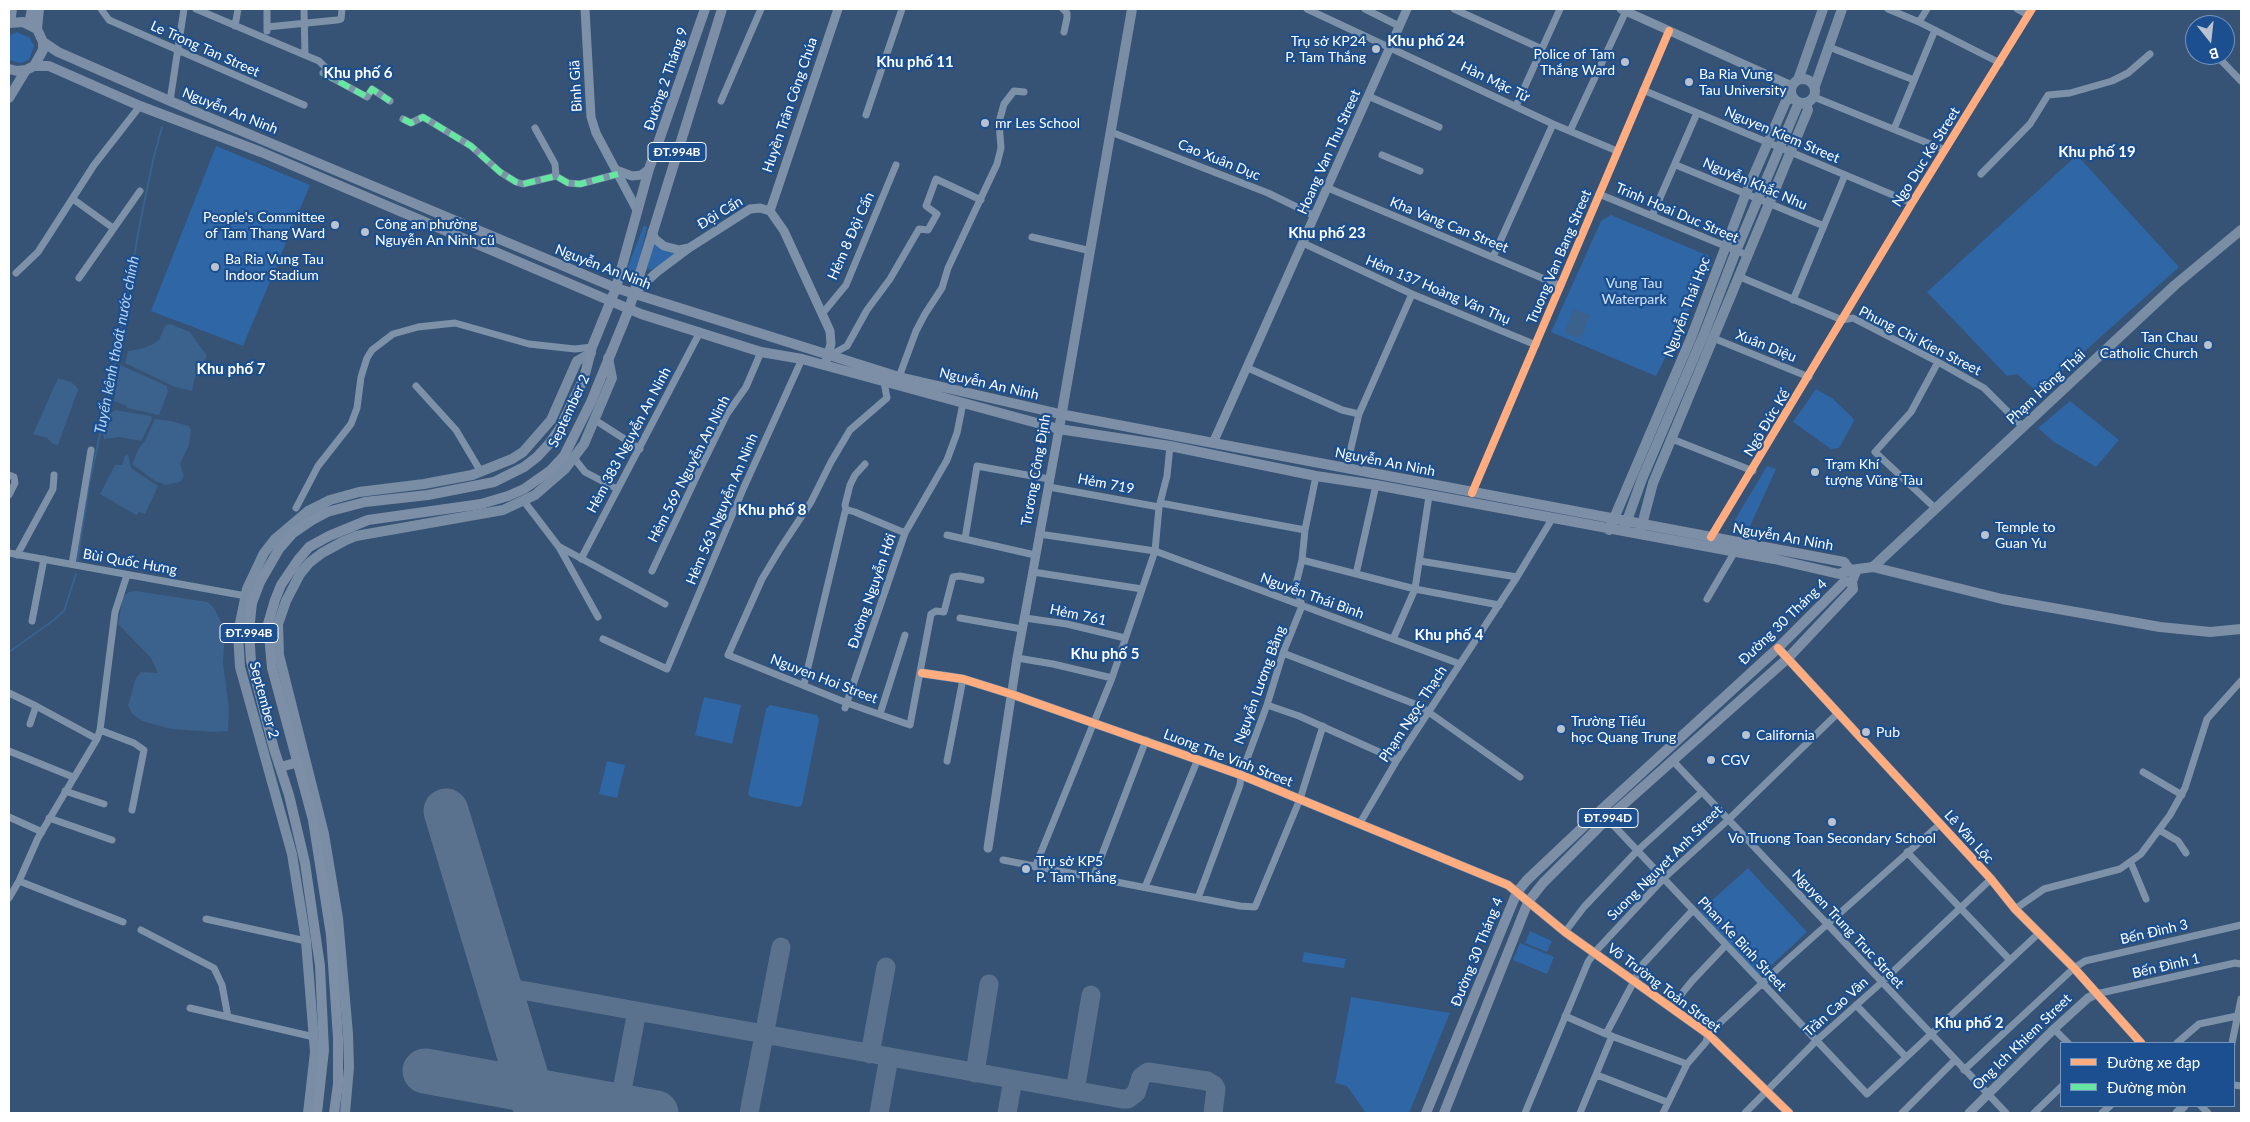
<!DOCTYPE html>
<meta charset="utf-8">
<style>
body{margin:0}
#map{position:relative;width:2250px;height:1122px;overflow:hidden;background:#365274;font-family:Lato,sans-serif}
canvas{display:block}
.frame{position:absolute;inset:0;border:10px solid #fff;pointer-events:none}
.legend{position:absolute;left:2060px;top:1042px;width:175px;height:65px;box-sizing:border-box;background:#1b4f8f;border:1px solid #7695bc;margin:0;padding:6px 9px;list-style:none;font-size:15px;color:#fff}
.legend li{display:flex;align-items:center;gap:10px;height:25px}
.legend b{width:25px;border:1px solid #7695bc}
.north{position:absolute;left:2185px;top:15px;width:50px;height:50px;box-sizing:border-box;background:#1b4f8f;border:1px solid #7695bc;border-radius:50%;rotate:164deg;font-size:14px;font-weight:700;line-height:20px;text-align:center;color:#fff}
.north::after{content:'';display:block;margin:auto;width:18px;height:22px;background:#b9c2ce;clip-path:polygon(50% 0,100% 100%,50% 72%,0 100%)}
</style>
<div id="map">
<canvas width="2250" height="1122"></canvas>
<div class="frame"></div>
<ul class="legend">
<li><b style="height:6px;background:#ffac80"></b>Đường xe đạp</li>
<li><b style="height:6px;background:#66e7a1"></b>Đường mòn</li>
</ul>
<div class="north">B</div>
</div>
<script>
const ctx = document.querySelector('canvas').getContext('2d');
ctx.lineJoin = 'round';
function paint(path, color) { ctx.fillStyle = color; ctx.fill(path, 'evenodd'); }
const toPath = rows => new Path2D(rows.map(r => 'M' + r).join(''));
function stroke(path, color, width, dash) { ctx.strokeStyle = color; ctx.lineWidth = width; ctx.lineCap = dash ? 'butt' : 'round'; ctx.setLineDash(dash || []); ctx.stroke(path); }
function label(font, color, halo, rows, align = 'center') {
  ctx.font = font + ' Lato,sans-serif'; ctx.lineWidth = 4.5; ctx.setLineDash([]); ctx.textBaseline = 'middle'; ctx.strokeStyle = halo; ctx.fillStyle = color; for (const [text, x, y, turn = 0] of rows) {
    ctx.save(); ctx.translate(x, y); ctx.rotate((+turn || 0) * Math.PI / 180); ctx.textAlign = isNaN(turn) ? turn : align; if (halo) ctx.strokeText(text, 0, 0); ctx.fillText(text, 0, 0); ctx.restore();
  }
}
paint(toPath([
 [17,32,30,38,34,46,29,60,20,63,9,60,9,36],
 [216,146,310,185,243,346,151,311],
 [2077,155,2179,267,2038,393,2017,374,2007,376,1927,292],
 [1611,215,1709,256,1712,263,1656,376,1551,332,1601,221],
 [644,225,647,227,636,273,627,269],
 [654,242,679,253,651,270,647,269],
 [1816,389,1832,398,1852,417,1854,421,1839,448,1831,449,1793,422],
 [2070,401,2119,440,2096,467,2054,442,2038,428],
 [1767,466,1776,469,1746,535,1737,534,1732,531,1733,523],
 [704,697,741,705,732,744,695,735],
 [770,705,817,715,819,720,802,805,798,807,751,797,748,794,766,709],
 [607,761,625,765,617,798,599,794],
 [1748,868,1807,932,1760,976,1700,911],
 [1530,931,1552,941,1547,952,1525,943],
 [1520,943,1554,957,1547,974,1513,960],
 [1304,952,1346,959,1344,968,1302,962],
 [1351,997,1450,1013,1409,1113,1366,1113,1347,1086,1335,1083]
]), '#2f66a5');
paint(toPath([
 [1574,309,1590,315,1581,339,1564,333],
 [170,324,190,332,207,356,195,377,192,391,175,387,125,363,128,351,141,349,153,344,159,340,165,326],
 [120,365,167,386,168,392,159,415,127,408,127,406,114,401],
 [58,378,71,382,76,386,78,390,58,445,53,444,47,438,33,434],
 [115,410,151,416,152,419,141,441,119,437,104,439,103,434,108,415],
 [155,419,172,421,188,426,191,429,189,445,180,464,184,476,180,482,166,485,155,481,132,464,139,448,145,441],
 [128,455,131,468,158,486,145,514,139,512,136,515,100,494,115,465,122,465,125,456],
 [136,591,208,602,214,608,225,629,223,663,229,708,228,731,214,732,171,729,142,721,132,714,128,705,136,678,141,672,158,673,151,658,118,624,123,596,129,592]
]), '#3b618d');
stroke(toPath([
 [77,563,89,485,114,370,140,223,154,156,162,127],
 [9,652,54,620,64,611,76,574]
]), '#3b618d', 2);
stroke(toPath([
 [499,986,1122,1099,1128,1099,1136,1093,1141,1077,1148,1072,1207,1081,1214,1085,1216,1089,1213,1113],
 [870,1054,886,967],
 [975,1073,989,984],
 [1075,1091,1091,995],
 [619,1106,637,1011],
 [749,1113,781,947],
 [879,1113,889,1057],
 [1007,1113,1013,1080]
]), '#5a728e', 19);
stroke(toPath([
 [446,811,537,1113],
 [425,1071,656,1113]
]), '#5a728e', 45);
stroke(toPath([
 [101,9,109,20,304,105],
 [196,9,319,61,326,68],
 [304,9,305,55],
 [1063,9,1067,13,1067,18,1064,32],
 [1307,9,1553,124,1617,151],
 [1365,9,1399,26],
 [1454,9,1542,49],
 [1888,9,1919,22,2000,63],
 [2017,9,2028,15],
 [1919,22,1927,9],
 [235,26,238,9],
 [267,27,337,20,341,19,342,9],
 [267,31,267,9],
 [1829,47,1914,80],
 [2216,55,2241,81],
 [323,73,367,97,372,89,390,101],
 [1643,90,1912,203],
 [1368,96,1439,127],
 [1814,97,1945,150],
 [170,101,184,9],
 [721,101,761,9],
 [1516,106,1560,9],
 [866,115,902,9],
 [403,119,411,123,423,117,471,146,500,172,516,182,523,184,556,176,568,183,580,184,618,174],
 [535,128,555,164,556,176],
 [1894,129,1935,30],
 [1570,131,1626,11],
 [1111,132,1268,193,1315,216],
 [1382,155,1420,171],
 [1676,165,1824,226],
 [1981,174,2030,124,2048,95,2070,93,2112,81,2128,73,2150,54],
 [1328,188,1561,286],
 [1599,194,1747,255],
 [73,199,113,228],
 [1652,216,1697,113],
 [1032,237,1091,251],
 [1303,243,1412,294,1536,345],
 [1493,257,1553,124],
 [16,273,38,252,94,165,140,106],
 [1738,276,1842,320,1853,318,1938,362,1984,388,2022,426],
 [79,278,140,191],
 [1793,300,1845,175],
 [822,314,846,285,896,165],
 [1713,338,1809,377],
 [829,356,847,346,867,310,890,279,919,229,928,230,937,214,926,206,936,179,981,200],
 [1248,368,1342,410,1359,414],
 [899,377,916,331,925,314,942,288,948,268,997,164,1001,148,999,122,1004,104,1014,91,1024,92],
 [884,382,887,398,850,430,831,462,811,502,780,549,762,579,728,655,847,703,910,725,931,614,936,611,944,612,953,577,960,576,981,580],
 [416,386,456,430,481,472],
 [595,420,640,449],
 [1672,439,1753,471],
 [574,458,585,472,617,489],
 [1346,469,1359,414,1412,294],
 [9,475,14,477,15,483,9,495],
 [1049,487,1159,507],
 [1472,493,1669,31],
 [523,500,559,547,598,617],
 [1160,503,1305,530],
 [296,508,318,466,351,424,357,408,361,377,367,358,372,350,393,334,418,327,455,323,529,344,575,349,592,347],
 [1936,509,1875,452,1911,412,1938,362],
 [846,511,845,505,850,485,855,475,865,464],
 [1039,534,1155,551,1460,664],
 [947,535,1035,555],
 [1711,537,1912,203,2032,9],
 [965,539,977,466,1049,479],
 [560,547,665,604],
 [9,553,246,596],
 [17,555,53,489,54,475],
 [581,559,700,332],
 [1302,560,1415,589,1499,605],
 [1420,561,1517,577],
 [72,564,91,450],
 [652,571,701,467,727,414,746,387,761,352],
 [1033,572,1142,589],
 [1356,574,1376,485],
 [1707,599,1734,553],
 [960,618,1022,629],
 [1025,618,1067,624,1125,638],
 [32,621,44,559],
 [603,639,667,669,744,487,802,359],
 [1393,639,1415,589,1429,496],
 [1283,653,1420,706,1520,777],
 [1017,658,1053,664,1112,678],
 [804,684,845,512,848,510,855,512,905,533],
 [9,693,36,706],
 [1267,705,1299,716,1397,760],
 [845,708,905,533,947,460,957,433,963,403],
 [880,714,905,635],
 [30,724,36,706,97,739],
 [100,730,134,743,144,750,132,810],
 [9,751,73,777],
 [947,761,963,679],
 [1673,761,2006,1113],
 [2143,772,2182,795],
 [65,791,104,804],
 [1600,811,1867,1094,2039,933],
 [9,817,42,832],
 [49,818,112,840],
 [1360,823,1397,760,1517,577,1552,519],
 [2159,830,2178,841,2186,853],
 [1907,852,2009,959],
 [1003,860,1240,906,1255,907,1300,799,1323,726],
 [2131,863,2146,899],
 [1035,867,1112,678,1155,551,1159,507,1167,476,1170,446],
 [1093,878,1146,740],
 [19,881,123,922],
 [1145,887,1198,759],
 [9,898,19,881,38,838,97,739,100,730,115,612,127,575],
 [1198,898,1240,785,1241,775,1267,705,1283,653,1302,606,1296,584,1302,560,1305,530,1316,476],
 [2015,909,2044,889,2120,869,2141,854,2170,815,2185,788,2207,719,2241,681],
 [206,919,306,941],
 [141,930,214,968,222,985,228,1017],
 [1565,932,1584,907,1637,851,1702,792],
 [2096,994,2235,963,2241,964],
 [1856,1005,1906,1057],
 [1671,1007,1692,981,1726,945],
 [190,1008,314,1037],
 [1565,1016,1606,1034,1687,1064],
 [2054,1029,2068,1043],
 [1606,1034,1643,964,1693,910],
 [2177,1043,2199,1024,2237,1016],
 [2232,1043,2241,999],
 [1964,1070,2074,968,2085,961,2241,925],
 [1597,1075,1667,1102],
 [2234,1085,2241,1086],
 [2201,1106,2208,1113],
 [1525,1113,1588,962,1595,952,1663,879,1728,820,1838,713],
 [1580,1113,1612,1036],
 [1663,1113,1687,1064,1706,1042,1708,1034,1786,961,1940,824],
 [1745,1113,1816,1041,1882,982,1991,879],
 [1902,1113,1955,1060],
 [2034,1113,2061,1087],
 [2102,1113,2110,1106]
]), '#7d92a8', 7);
stroke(toPath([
 [585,9,591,117,596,133,637,210],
 [1621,9,1792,86],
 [616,170,632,176,641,175,649,169],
 [770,211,838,9],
 [652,232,655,239,664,246,679,250,689,248],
 [634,293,657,272,689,248,750,209,760,208,770,211,784,231,830,331,831,344,826,361],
 [1213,443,1407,9],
 [1778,648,1991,879,2015,909,2074,968,2141,1043],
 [922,673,963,679,1011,694,1241,775,1508,885,1565,932,1708,1034,1789,1113],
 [988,848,1017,658,1059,429],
 [1969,1113,2054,1029,2088,998,2096,994],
 [2177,1113,2184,1106]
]), '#7d92a8', 9);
stroke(toPath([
 '1791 91a12 12 0 1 1 24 0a12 12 0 1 1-24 0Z',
 [1798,80,1823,9],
 [1815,86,1842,9],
 [1059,429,1132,9],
 [1624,529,1642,479,1704,334,1736,251,1799,102],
 [1609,530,1691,338,1746,193,1786,101,1793,97],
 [1640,532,1653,483,1808,110,1806,103],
 [1873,567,2175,285,2241,230],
 [308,1113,315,1052,306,941,292,854,240,667,238,633,247,589,264,553,275,539,308,511,330,500,359,492,424,484,472,475,512,459,523,452,551,420,577,361,591,353],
 [345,1113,349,1067,348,1034,338,918,324,834,279,655,278,624,286,601,300,574,309,563,322,553,344,541,356,536,503,510,535,495,565,469,584,444,612,378,608,358]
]), '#798da4', 10);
stroke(toPath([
 [9,23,23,22,37,29,43,42,43,50,34,66,26,70,17,71,9,69],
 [10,23,12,9],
 [29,24,32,9],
 [37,29,39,9],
 [43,42,58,52,170,101,616,288,899,377,1060,414,1844,562,1850,570],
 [34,66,49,66,140,106,261,152,641,314,761,352,802,359,1059,429,1170,446,1316,476,1376,485,1774,559,1839,574,1850,570,1873,567,2002,599,2160,627,2210,632,2241,629],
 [9,98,26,70],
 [280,767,299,762],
 [317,1113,324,1050,320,966,305,863,289,795,274,749,251,661,249,631,252,603,260,582,279,549,293,533,312,520,327,512,365,502,428,495,494,482,524,467,537,457,549,444,560,428,584,378,592,347,616,288,649,169,705,9],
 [334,1113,338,1084,338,1038,331,935,313,820,272,668,268,624,275,600,281,585,298,560,309,547,329,536,368,520,481,504,508,496,524,489,551,470,564,456,591,402,629,309,722,9],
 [1426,1113,1517,892,1527,880,1600,811,1778,648,1844,582,1852,581],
 [1444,1113,1528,902,1543,883,1607,819,1788,658,1853,589,1852,581,1857,569]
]), '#7d8ea7', 10);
stroke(toPath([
 [323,73,367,97,372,89,390,101],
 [403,119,411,123,423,117,471,146,500,172,516,182,523,184,556,176,568,183,580,184,618,174]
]), '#66e7a1', 6, [12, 6]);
stroke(toPath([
 [1472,493,1669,31],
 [1711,537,1912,203,2032,9],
 [1778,648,1991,879,2015,909,2074,968,2141,1043],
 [922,673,963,679,1011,694,1241,775,1508,885,1565,932,1708,1034,1789,1113]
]), '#ffac80', 8);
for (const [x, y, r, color] of [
 [1376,49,5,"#b9c2ce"],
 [1625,62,5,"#b9c2ce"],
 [1689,82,5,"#b9c2ce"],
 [985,123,5,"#b9c2ce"],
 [335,225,5,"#b9c2ce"],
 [365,232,5,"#b9c2ce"],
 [215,267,5,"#b9c2ce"],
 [2208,345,5,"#b9c2ce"],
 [1815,472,5,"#b9c2ce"],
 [1985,535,5,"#b9c2ce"],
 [1561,729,5,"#b9c2ce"],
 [1866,732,5,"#b9c2ce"],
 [1746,735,5,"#b9c2ce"],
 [1711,760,5,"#b9c2ce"],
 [1832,822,5,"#b9c2ce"],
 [1026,869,5,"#b9c2ce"]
]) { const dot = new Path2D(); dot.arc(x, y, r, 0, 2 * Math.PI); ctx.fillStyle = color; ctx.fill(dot); stroke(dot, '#1b4f8f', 2); }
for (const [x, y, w] of [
 [677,152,58],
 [249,633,58],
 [1608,818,60]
]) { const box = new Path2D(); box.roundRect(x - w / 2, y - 9.5, w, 19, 4); ctx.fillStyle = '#1b4f8f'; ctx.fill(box); stroke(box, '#fff', 1); }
label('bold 12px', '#fff', null, [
 ["ĐT.994B",677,152],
 ["ĐT.994B",249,633],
 ["ĐT.994D",1608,818]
]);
label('14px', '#fff', '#1b4f8f', [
 ["Trụ sở KP24",1366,41,"right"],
 ["P. Tam Thắng",1366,57,"right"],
 ["Police of Tam",1615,54,"right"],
 ["Thắng Ward",1615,70,"right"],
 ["Ba Ria Vung",1699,74],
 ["Tau University",1699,90],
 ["mr Les School",995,123],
 ["People's Committee",325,217,"right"],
 ["of Tam Thang Ward",325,233,"right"],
 ["Công an phường",375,224],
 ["Nguyễn An Ninh cũ",375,240],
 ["Ba Ria Vung Tau",225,259],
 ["Indoor Stadium",225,275],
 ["Tan Chau",2198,337,"right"],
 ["Catholic Church",2198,353,"right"],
 ["Trạm Khí",1825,464],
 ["tượng Vũng Tàu",1825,480],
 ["Temple to",1995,527],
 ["Guan Yu",1995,543],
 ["Trường Tiểu",1571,721],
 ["học Quang Trung",1571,737],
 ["Pub",1876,732],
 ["California",1756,735],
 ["CGV",1721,760],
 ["Vo Truong Toan Secondary School",1832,838,"center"],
 ["Trụ sở KP5",1036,861],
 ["P. Tam Thắng",1036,877]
], 'left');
label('14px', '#fff', '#1b4f8f', [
 ["Le Trong Tan Street",205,49,24],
 ["Đường 2 Tháng 9",666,79,-71],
 ["Hàn Mặc Tử",1495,82,26],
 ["Bình Giã",576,86,-93],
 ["Huyền Trân Công Chúa",790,105,-71],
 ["Nguyễn An Ninh",230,111,22],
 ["Nguyen Kiem Street",1782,135,23],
 ["Hoang Van Thu Street",1329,152,-66],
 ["Ngo Duc Ke Street",1926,157,-58],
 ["Cao Xuân Dục",1219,160,22],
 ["Nguyễn Khắc Nhu",1755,184,23],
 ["Đội Cấn",720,213,-31],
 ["Trinh Hoai Duc Street",1677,213,23],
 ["Kha Vang Can Street",1449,225,22],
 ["Hẻm 8 Đội Cấn",851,236,-66],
 ["Truong Van Bang Street",1559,257,-67],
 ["Nguyễn An Ninh",603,267,21],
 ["Hẻm 137 Hoàng Văn Thụ",1438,290,23],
 ["Nguyễn Thái Học",1687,307,-69],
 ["Phung Chi Kien Street",1920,341,27],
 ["Xuân Diệu",1766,346,22],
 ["Nguyễn An Ninh",989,384,13],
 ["Phạm Hồng Thái",2046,387,-43],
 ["September 2",569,411,-65],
 ["Ngô Đức Kế",1767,423,-59],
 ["Hẻm 383 Nguyễn An Ninh",629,440,-62],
 ["Nguyễn An Ninh",1385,462,11],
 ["Hẻm 569 Nguyễn An Ninh",689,469,-63],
 ["Trương Công Định",1036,470,-80],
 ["Hẻm 719",1106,484,11],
 ["Hẻm 563 Nguyễn An Ninh",722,509,-67],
 ["Nguyễn An Ninh",1783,537,10],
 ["Bùi Quốc Hưng",130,562,10],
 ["Đường Nguyễn Hới",872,591,-71],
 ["Nguyễn Thái Bình",1312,596,20],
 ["Hẻm 761",1078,615,12],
 ["Đường 30 Tháng 4",1783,622,-44],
 ["Nguyen Hoi Street",824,679,21],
 ["Nguyễn Lương Bằng",1260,685,-70],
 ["September 2",264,700,75],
 ["Phạm Ngọc Thạch",1413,714,-57],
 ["Luong The Vinh Street",1228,758,21],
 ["Lê Văn Lộc",1969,837,48],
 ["Suong Nguyet Anh Street",1665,863,-45],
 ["Nguyen Trung Truc Street",1848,929,47],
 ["Bến Đình 3",2154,932,-13],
 ["Phan Ke Binh Street",1742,944,47],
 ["Đường 30 Tháng 4",1477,952,-68],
 ["Bến Đình 1",2166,966,-13],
 ["Võ Trường Toản Street",1664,988,37],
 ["Trần Cao Vân",1836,1007,-42],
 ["Ong Ich Khiem Street",2022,1042,-44]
]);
label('14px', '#cfe3fa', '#1b4f8f', [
 ["Vung Tau",1634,283],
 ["Waterpark",1634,299]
]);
label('bold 15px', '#fff', '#1b4f8f', [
 ["Khu phố 24",1426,41],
 ["Khu phố 11",915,62],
 ["Khu phố 6",358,73],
 ["Khu phố 19",2097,152],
 ["Khu phố 23",1327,233],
 ["Khu phố 7",231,369],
 ["Khu phố 8",772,510],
 ["Khu phố 4",1449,635],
 ["Khu phố 5",1105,654],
 ["Khu phố 2",1969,1023]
]);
label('italic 15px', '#b5d3f5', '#1b4f8f', [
 ["Tuyến kênh thoát nước chính",117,345,-79]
]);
</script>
